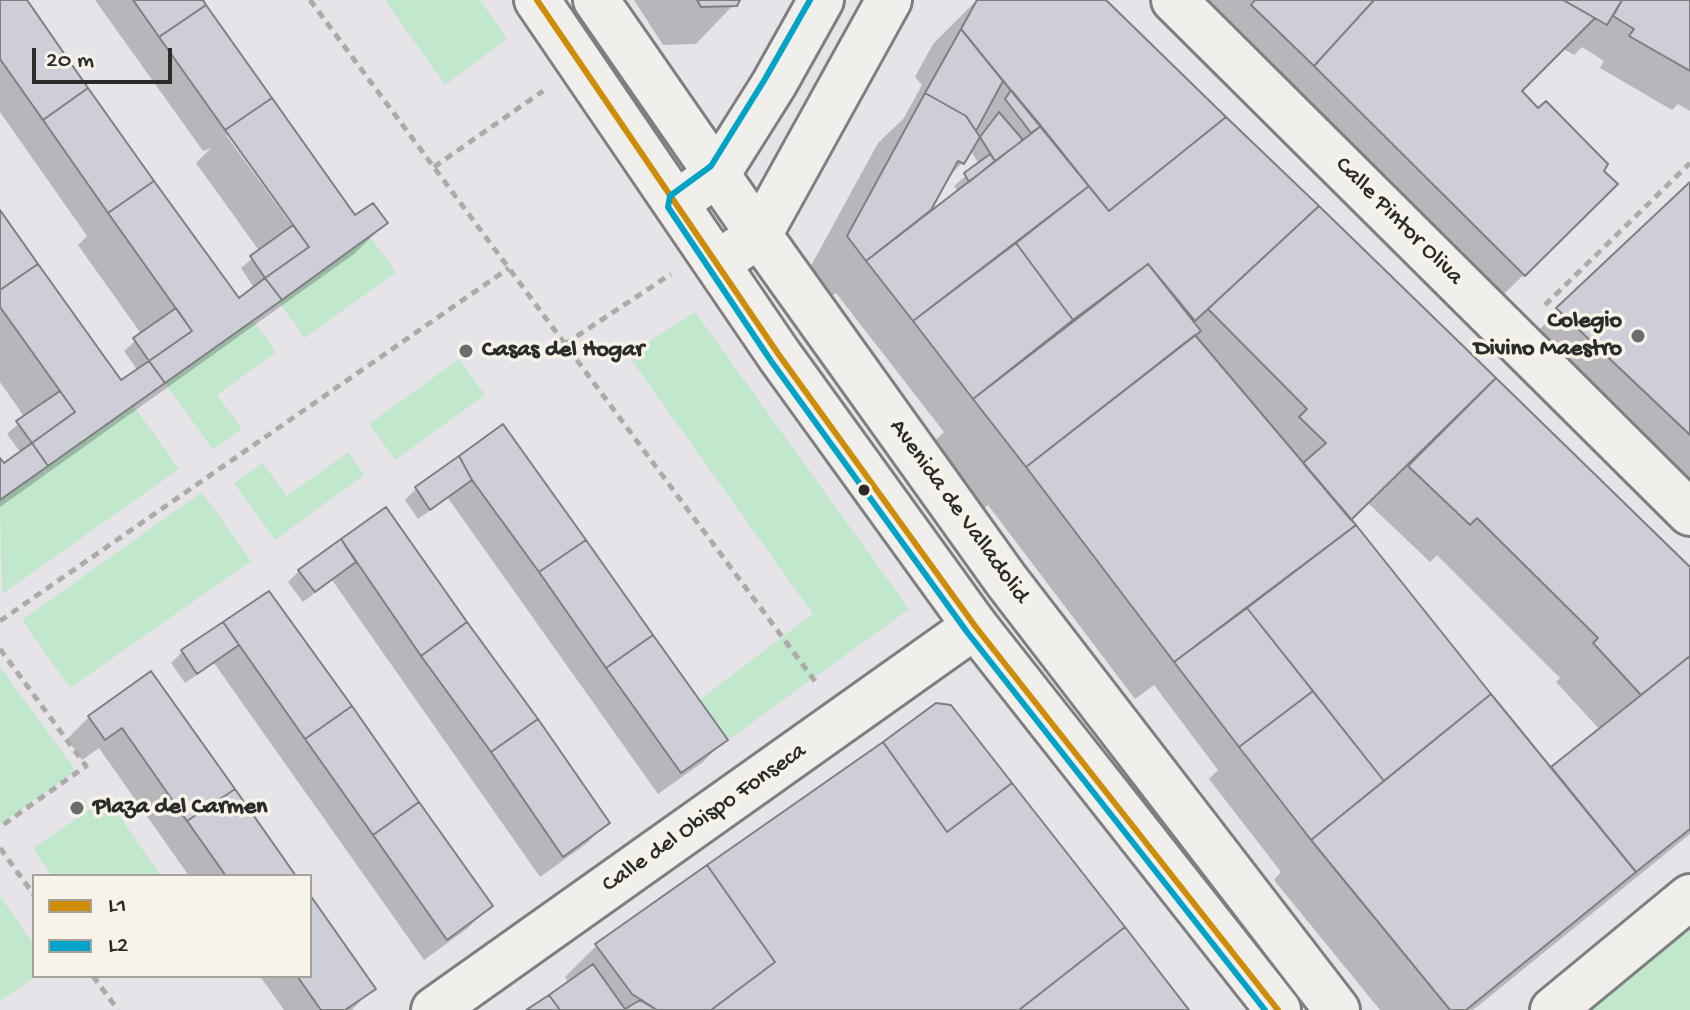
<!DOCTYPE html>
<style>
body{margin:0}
#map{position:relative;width:1690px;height:1010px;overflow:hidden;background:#e6e4e9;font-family:"Gochi Hand",sans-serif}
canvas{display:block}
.legend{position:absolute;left:32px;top:874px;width:280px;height:104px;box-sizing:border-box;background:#f7f3e8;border:2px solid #a5a39c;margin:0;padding:10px 14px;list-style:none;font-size:24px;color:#2b2b2b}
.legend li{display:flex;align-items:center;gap:16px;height:40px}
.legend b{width:40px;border:2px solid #a5a39c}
.scale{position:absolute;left:32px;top:48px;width:140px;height:36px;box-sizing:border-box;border:4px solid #2b2b2b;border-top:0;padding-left:10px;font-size:24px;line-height:28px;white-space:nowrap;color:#2b2b2b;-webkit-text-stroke:6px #f7f3e8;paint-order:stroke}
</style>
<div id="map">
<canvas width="1690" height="1010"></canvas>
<ul class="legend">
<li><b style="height:10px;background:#ce8d09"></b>L1</li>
<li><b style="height:10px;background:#02a3c6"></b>L2</li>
</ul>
<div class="scale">20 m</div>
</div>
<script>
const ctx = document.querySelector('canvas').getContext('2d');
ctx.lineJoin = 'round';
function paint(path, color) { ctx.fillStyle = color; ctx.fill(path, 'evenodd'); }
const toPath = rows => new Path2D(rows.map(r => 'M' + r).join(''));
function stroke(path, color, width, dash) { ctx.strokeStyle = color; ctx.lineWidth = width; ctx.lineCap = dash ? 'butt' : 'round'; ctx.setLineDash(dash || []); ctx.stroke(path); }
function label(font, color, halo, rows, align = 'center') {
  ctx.font = font + ' "Gochi Hand",sans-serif'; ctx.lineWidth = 7; ctx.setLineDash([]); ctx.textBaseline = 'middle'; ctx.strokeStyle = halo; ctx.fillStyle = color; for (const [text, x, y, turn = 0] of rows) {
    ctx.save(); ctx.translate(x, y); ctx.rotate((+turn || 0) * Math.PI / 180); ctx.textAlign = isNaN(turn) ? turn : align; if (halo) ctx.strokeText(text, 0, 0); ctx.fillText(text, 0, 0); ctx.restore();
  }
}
paint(toPath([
 [385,0,480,0,507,39,445,85],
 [370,237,396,272,305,338,279,302],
 [695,312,909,609,728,740,699,700,813,614,628,355],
 [253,320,276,352,217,395,242,429,213,450,165,383],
 [459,359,485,395,395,460,369,424],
 [133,405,179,469,2,594,0,500],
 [348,452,364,475,275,540,234,483,263,463,287,496],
 [202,492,251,561,70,688,22,620],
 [0,667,76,771,0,824],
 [107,798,161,876,52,876,33,848],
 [0,896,34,945,36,976,0,1001],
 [1690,897,1690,1010,1553,1010]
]), '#c1e7cd');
paint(toPath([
 [0,0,24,0,238,301,255,289,241,268,260,252,196,163,211,148,203,151,95,0,200,0,355,218,386,223,354,254,0,507,0,461,3,466,21,453,7,434,25,418,0,382,0,214,121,383,138,371,124,351,142,335,78,245,87,236,0,112],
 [226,135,231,135,317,254,314,256],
 [634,0,738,0,696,44,663,45],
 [977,0,1104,0,1690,570,1690,834,1473,1010,1380,1010,1274,880,1281,872,1209,779,1218,770,1154,685,1135,699,988,505,978,513,927,448,944,432,836,293,818,307,801,284,878,143,904,118,922,85,915,77,933,44],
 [970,150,979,164,954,186,958,192,922,220,921,218,946,180,962,163],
 [1368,503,1430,562,1437,555,1560,678,1556,682,1600,730,1551,770,1349,520],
 [1183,0,1690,0,1690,111,1678,104,1672,110,1600,68,1604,61,1582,47,1574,55,1562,48,1519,91,1615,184,1485,313],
 [1690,184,1690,509,1520,348],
 [503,427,725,740,703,762,658,794,448,498,418,519,405,500,416,489],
 [386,510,608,822,586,844,540,877,332,580,303,602,288,582,299,571],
 [269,593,490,906,468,928,424,960,214,663,185,683,171,663,182,652],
 [150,673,294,876,189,876,99,748,82,760,67,739,89,717],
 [937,705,1187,1010,529,1010,569,983,565,977,596,946],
 [310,899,373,988,352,1010,284,1010,260,976,310,976]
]), '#0003');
const building = toPath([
 [0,0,27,0,88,88,43,120,0,59,0,0],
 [133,0,203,0,206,5,159,37,133,0],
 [697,0,740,0,737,6,701,7,697,0],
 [977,0,1106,0,1226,117,1109,211,961,29,977,0],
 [1255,0,1374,0,1314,66,1251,5,1255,0],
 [1374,0,1563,0,1595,18,1522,91,1538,108,1546,101,1608,164,1604,171,1618,184,1525,276,1314,66,1374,0],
 [1563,0,1622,0,1607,25,1563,0],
 [1622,0,1690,0,1690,71,1629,36,1634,29,1613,16,1622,0],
 [206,5,272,98,225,130,159,37,206,5],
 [961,29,1003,81,976,131,966,116,925,93,961,29],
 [88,88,154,181,108,213,43,120,88,88],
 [1011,90,1041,126,1031,133,1005,99,1011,90],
 [925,93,966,116,980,137,964,164,958,161,931,210,866,261,847,236,925,93],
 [272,98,355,215,373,203,388,223,282,300,265,278,309,247,225,130,272,98],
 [999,112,1023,140,995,161,980,137,999,112],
 [1226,117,1319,206,1195,321,1148,264,1073,320,1016,243,1089,186,1109,211,1226,117],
 [1041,126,1089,186,913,321,866,261,1041,126],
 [990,154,995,161,969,182,964,173,990,154],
 [154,181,239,298,265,278,282,300,165,383,149,361,192,331,108,213,154,181],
 [1690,182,1690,435,1556,308,1690,182],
 [1319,206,1496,378,1351,520,1303,463,1326,443,1299,417,1307,409,1208,309,1319,206],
 [0,210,38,264,0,290,0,210],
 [293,225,309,247,265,278,250,256,293,225],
 [1016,243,1073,320,973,399,913,321,1016,243],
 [38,264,121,380,149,361,165,383,48,466,32,443,75,412,0,307,0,290,38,264],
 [1148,264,1201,331,1026,467,973,399,1148,264],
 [176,308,192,331,149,361,133,338,176,308],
 [1195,335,1356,525,1174,662,1026,467,1195,335],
 [1496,378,1690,567,1690,656,1641,695,1593,643,1598,638,1477,518,1470,525,1408,466,1496,378],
 [60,391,75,412,32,443,16,421,60,391],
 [503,424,586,540,539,572,472,480,459,456,503,424],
 [32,443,48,466,0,500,0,458,4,463,32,443],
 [459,456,472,480,430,510,415,487,459,456],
 [386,507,467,622,421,656,341,539,386,507],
 [1356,525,1491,694,1384,781,1247,608,1356,525],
 [341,539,356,562,315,592,298,570,341,539],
 [586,540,653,635,606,668,539,572,586,540],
 [269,591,352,706,305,739,223,622,269,591],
 [1247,608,1313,691,1239,747,1174,662,1247,608],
 [223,622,239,645,197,674,181,650,223,622],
 [467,622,538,719,491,752,421,656,467,622],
 [653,635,728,740,681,773,606,668,653,635],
 [1690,656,1690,829,1636,872,1551,767,1690,656],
 [151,671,235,789,187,821,122,728,105,740,88,716,151,671],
 [1313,691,1384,781,1311,840,1239,747,1313,691],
 [1491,694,1636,872,1466,1010,1450,1010,1311,840,1491,694],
 [936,703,951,705,1012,783,947,832,883,742,936,703],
 [352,706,419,802,373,835,305,739,352,706],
 [538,719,610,823,563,857,491,752,538,719],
 [883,742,947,832,1012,783,1125,927,1019,1010,711,1010,775,962,707,865,883,742],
 [235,789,296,876,226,876,187,821,235,789],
 [419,802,493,906,447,940,373,835,419,802],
 [707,865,775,962,711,1010,657,1010,632,994,595,944,707,865],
 [310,895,376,989,345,1010,321,1010,297,976,310,976,310,895],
 [1125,927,1189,1010,1019,1010,1125,927],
 [593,964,625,1009,640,1000,657,1010,560,1010,549,995,593,964],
 [549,995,560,1010,526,1010,549,995]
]);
paint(building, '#ceced9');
stroke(building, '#7f7e80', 2);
const street = toPath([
 [1174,0,1690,513],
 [677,203,718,173,774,84,821,0],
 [718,263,759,235,889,0],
 [434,1010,975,626],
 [1553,1010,1690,897]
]);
const secondary = toPath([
 [537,0,779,355,975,626,1278,1010],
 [596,0,759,235,1006,580,1337,1010]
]);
stroke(street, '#7f7e80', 50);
stroke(secondary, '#7f7e80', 50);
stroke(toPath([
 [310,0,817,684],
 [434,167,543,91],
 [1545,305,1690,163],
 [565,344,671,274],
 [0,621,509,268],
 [0,649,86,766,0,827],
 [0,848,34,895],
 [93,976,118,1010]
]), '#acabaa', 5, [8, 6]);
stroke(street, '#f0efec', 44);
stroke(secondary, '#f0efec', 44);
stroke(toPath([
 [537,0,779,355,975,626,1278,1010]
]), '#ce8d09', 6);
stroke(toPath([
 [810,0,765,79,711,166,670,196,668,207,771,361,967,632,1265,1010]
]), '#02a3c6', 6);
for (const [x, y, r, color] of [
 [1638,336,8,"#6c6c6e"],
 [466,351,8,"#6c6c6e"],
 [864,490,7,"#2b2b2b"],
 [77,808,8,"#6c6c6e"]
]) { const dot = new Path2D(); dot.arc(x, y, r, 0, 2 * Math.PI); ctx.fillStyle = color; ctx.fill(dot); stroke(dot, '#f7f3e8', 3); }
label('24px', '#2b2b2b', '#f7f3e8', [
 ["Calle Pintor Oliva",1398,222,45],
 ["Avenida de Valladolid",958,512,54],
 ["Calle del Obispo Fonseca",705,819,-35]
]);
label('bold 24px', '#2b2b2b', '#f7f3e8', [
 ["Colegio",1622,322,"right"],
 ["Divino Maestro",1622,350,"right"],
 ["Casas del Hogar",482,351],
 ["Plaza del Carmen",93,808]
], 'left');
</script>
